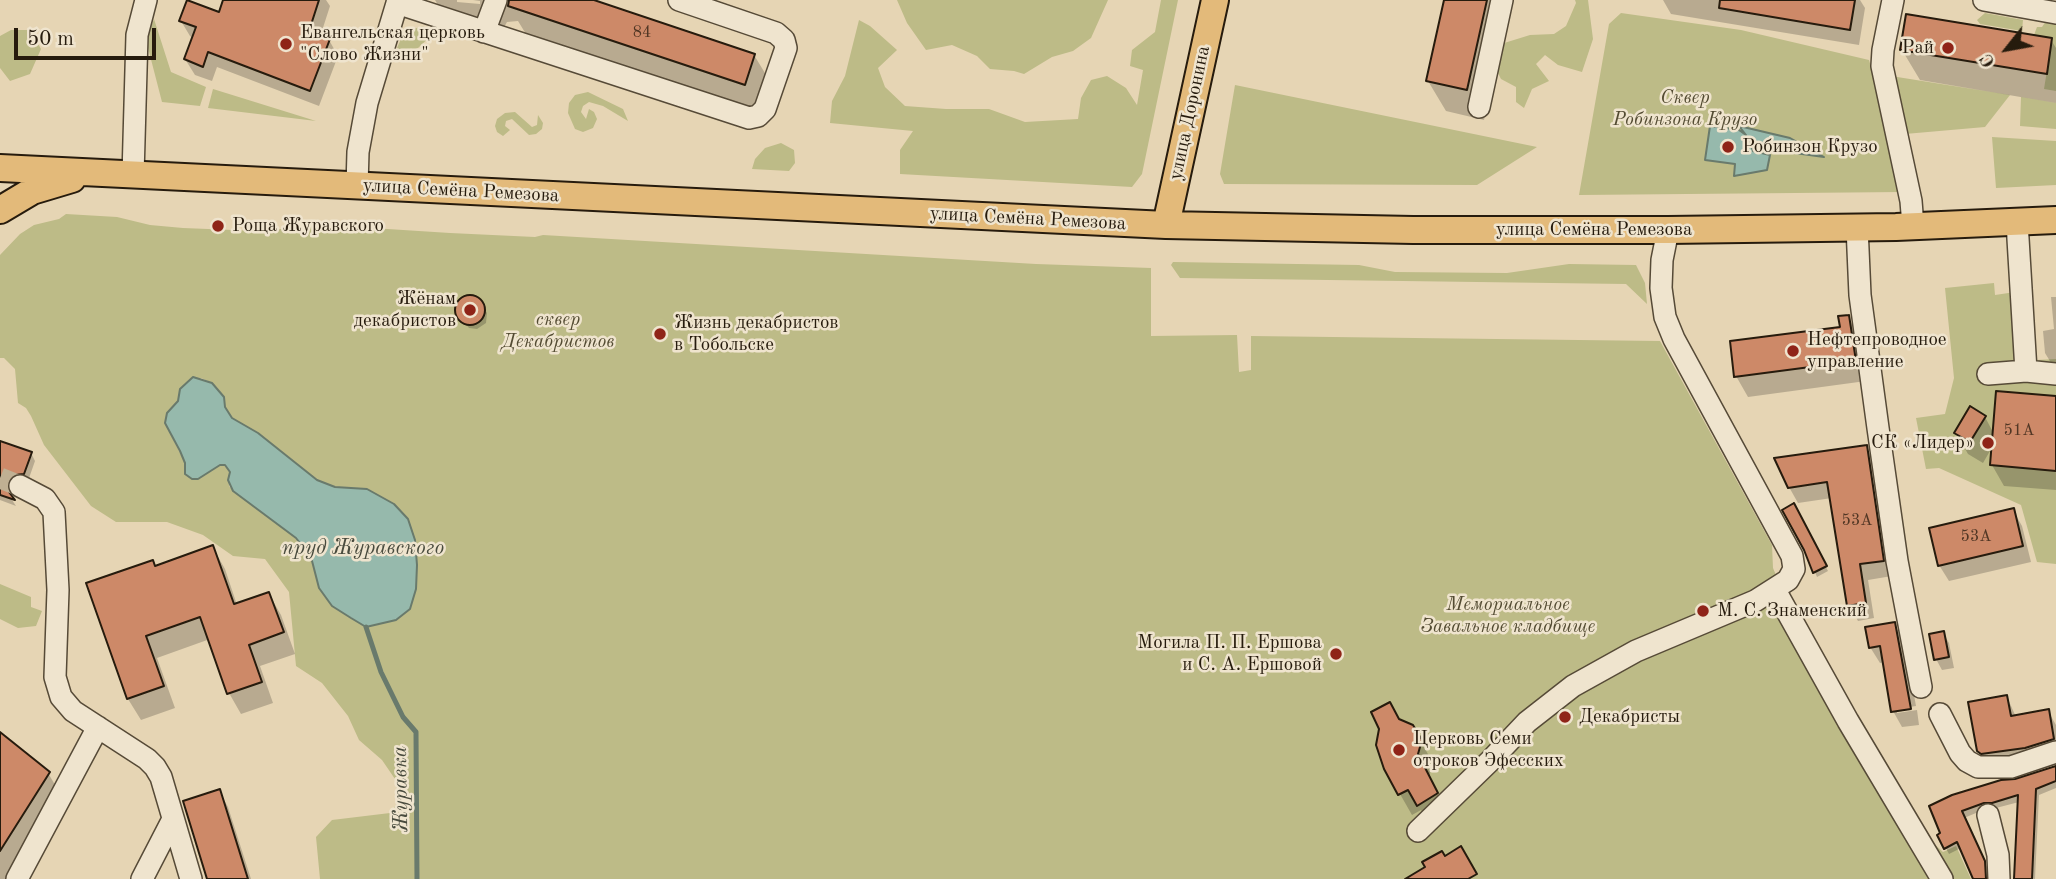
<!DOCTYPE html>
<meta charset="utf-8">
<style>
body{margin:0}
#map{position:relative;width:2056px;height:879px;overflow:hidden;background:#e6d5b4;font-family:"Old Standard TT",serif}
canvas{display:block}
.north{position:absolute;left:1972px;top:14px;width:70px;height:70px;-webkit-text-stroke:5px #efe4ce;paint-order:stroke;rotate:239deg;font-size:19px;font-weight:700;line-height:28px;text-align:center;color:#261b0d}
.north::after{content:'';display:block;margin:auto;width:24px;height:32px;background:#261b0d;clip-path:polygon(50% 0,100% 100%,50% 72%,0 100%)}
.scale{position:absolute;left:14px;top:28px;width:142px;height:32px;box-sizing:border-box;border:4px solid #261b0d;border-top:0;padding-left:9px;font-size:21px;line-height:24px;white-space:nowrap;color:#261b0d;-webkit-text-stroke:5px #efe4ce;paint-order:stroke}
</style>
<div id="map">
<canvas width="2056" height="879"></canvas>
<div class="north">С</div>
<div class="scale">50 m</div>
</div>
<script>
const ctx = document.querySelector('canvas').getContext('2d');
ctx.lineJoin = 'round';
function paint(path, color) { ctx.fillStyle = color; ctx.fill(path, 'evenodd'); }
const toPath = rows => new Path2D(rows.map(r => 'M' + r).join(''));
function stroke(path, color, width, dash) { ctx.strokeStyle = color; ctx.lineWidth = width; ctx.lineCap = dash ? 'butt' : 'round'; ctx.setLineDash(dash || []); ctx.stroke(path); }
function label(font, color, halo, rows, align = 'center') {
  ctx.font = font + ' "Old Standard TT",serif'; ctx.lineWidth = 5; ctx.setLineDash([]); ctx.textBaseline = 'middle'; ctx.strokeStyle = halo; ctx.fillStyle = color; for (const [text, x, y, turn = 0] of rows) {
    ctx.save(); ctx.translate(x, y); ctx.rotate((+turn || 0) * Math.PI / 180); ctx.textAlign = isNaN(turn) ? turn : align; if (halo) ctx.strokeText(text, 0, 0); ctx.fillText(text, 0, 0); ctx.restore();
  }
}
paint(toPath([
 [897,0,1108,0,1091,38,1073,51,1052,57,1024,74,1014,71,990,69,977,56,952,45,926,50,907,23],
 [1161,0,1178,0,1142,174,1132,187,900,174,900,150,913,131,830,123,832,101,845,76,859,20,870,26,897,50,878,68,885,87,905,106,946,109,989,109,1025,122,1078,119,1081,98,1091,80,1107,76,1126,88,1137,105,1143,70,1130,66,1132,50,1155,32],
 [1575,0,1588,0,1593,39,1582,72,1558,65,1545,55,1536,64,1549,81,1532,89,1524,108,1516,102,1516,87,1501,79,1494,65,1501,44,1530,35,1554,34,1566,26,1576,3],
 [1621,13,1741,30,1869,60,1886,117,1902,192,1579,195,1609,24],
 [1985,13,2023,20,2022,31,1980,24,1977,20],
 [154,19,171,72,206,87,200,106,162,102,146,40],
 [2056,20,2056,91,2044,89,2052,39,2034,35,2037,27,2042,27,2046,21],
 [423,26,433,34,418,48,407,52,397,48,404,32],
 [11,30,30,30,41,49,30,74,10,81,0,68,0,36],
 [1891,76,2010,95,1985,127,1905,134],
 [1235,85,1537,147,1477,185,1224,184,1220,174],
 [213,89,316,121,208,108],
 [588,92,623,109,628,121,603,106,589,102,583,106,581,112,586,119,589,109,594,112,597,119,593,128,583,132,575,129,568,113,569,103,575,95],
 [2021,97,2056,103,2056,129,2020,126],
 [515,112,532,127,537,125,538,115,543,123,542,129,536,134,529,135,512,119,506,121,505,126,510,130,503,136,497,132,495,126,497,119,505,113],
 [1992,137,2056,141,2056,185,1996,188],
 [781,143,794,150,795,163,789,171,752,169,755,159,765,148],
 [66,214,117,217,150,225,183,228,258,231,325,225,450,233,535,237,543,235,1036,264,1151,268,1151,336,1237,335,1239,372,1251,370,1251,336,1660,341,1772,545,1773,568,1788,604,1932,842,1943,852,1956,846,1971,879,320,879,316,837,332,820,390,813,399,801,395,779,382,760,359,740,348,716,322,683,296,666,289,592,265,559,233,556,203,535,167,522,116,522,91,506,44,445,31,416,26,408,18,403,15,369,4,358,0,358,0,255,20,234,34,225,59,219],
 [201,378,212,383,219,390,224,397,225,407,232,418,258,433,317,480,335,487,367,489,408,519,415,540,417,565,416,589,410,609,332,606,319,588,311,557,296,538,233,491,229,486,230,472,225,465,220,465,198,479,185,463,165,423,167,413],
 [1173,262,1359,265,1395,272,1507,273,1569,264,1636,265,1645,283,1647,304,1626,284,1180,278,1171,265],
 [1994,283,1995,295,2022,291,2030,293,2036,360,2056,359,2056,564,2037,562,2021,505,1939,468,1926,469,1916,418,1945,414,1954,378,1945,288],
 [0,584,31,597,31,607,42,611,36,626,18,628,0,619]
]), '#bdbb87');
const water = toPath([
 [1710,126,1739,130,1746,135,1739,126,1790,138,1824,157,1758,148,1749,138,1753,151,1770,155,1767,170,1734,176,1735,164,1705,160,1710,126],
 [193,377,212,383,224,397,225,407,232,418,258,433,317,480,335,487,367,489,394,504,408,519,415,540,417,565,416,589,410,609,396,620,366,627,351,618,332,606,319,588,311,557,296,538,233,491,228,480,230,472,225,465,220,465,198,479,192,479,185,474,185,463,180,451,165,423,167,413,178,401,180,389,193,377]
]);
paint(water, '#96b9ac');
stroke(water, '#697a6c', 2);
paint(toPath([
 [225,0,326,0,330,6,320,37,329,40,338,56,319,106,217,67,212,81,195,75,185,59,193,38,190,36,181,21,220,14],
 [435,0,457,0,457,2,480,4,480,1,473,0,589,0,754,55,774,88,764,117,529,39,518,21,507,22,502,31,453,30],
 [1446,0,1511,0,1484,120,1446,111,1428,81],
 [1663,0,1860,0,1865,8,1859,45,1671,14],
 [2051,40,2056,48,2056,103,1920,80,1902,50],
 [467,297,478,298,487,313,486,323,477,329,469,328,457,313,460,301],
 [2051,297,2056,297,2056,371,2045,353,2043,331,2054,329],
 [1848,317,1860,337,1866,381,1748,397,1736,376,1842,328],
 [2056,398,2056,490,2004,486,1992,465,1994,444,1983,463,1968,454,1956,433,1985,417,1994,434],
 [0,443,31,453,35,461,28,481,11,489,12,500,16,506,0,500],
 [1866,447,1875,463,1892,576,1868,580,1874,618,1858,621,1849,605,1832,498,1798,503,1789,487],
 [1793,505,1828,571,1817,577,1805,549],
 [2013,510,2022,526,2031,562,1949,581,1939,565],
 [213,548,225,569,237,605,269,594,281,615,295,654,260,666,273,703,241,714,229,693,210,639,157,658,175,708,141,720,128,699,88,584,155,568],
 [1894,624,1904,640,1916,706,1897,709,1897,713,1917,710,1919,725,1902,727,1893,711,1885,662,1880,663,1870,647],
 [1943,633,1949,643,1954,668,1942,670,1936,659],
 [2007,697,2016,717,2048,711,2056,725,2056,755,1987,765,1979,751],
 [1412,726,1433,763,1429,777,1449,815,1431,826,1421,810,1412,815,1400,794],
 [0,734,48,773,61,795,8,879,0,879],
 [2056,767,2056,788,2039,795,2035,879,2016,879,2019,802,1996,808,1988,808,1964,818,1988,869,1988,879,1975,879,1961,848,1949,854,1939,835,1943,833,1931,807],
 [219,791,228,807,251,879,208,879]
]), '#0003');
stroke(toPath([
 [366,627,381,672,403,717,416,732,417,879]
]), '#697a6c', 5);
const building = toPath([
 [187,0,219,12,223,0,319,0,309,31,330,39,310,91,208,52,203,67,184,59,196,27,179,21,187,0],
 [509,0,594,0,755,54,745,85,508,6,509,0],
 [1444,0,1487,0,1467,90,1426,81,1444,0],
 [1720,0,1855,0,1850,30,1719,8,1720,0],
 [1906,14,2052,38,2047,74,1900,50,1906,14],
 '455 310a15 15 0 1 1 30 0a15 15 0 1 1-30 0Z',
 [1849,315,1856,361,1734,377,1730,341,1840,327,1838,316,1849,315],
 [1996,391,2056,396,2056,471,1990,465,1996,391],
 [1970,406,1986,416,1970,442,1954,433,1970,406],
 [0,441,32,452,24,474,14,475,8,481,9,492,15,500,0,495,0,441],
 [1867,445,1884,561,1860,564,1866,603,1847,606,1827,482,1788,488,1774,458,1867,445],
 [1794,503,1827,566,1813,573,1804,550,1782,510,1794,503],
 [2014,508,2023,546,1938,566,1929,528,2014,508],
 [213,545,234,604,269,592,284,632,249,645,262,682,227,694,200,617,146,636,164,686,127,699,86,583,153,560,155,566,213,545],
 [1895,622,1911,709,1891,712,1880,646,1869,648,1865,627,1895,622],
 [1944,631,1949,657,1934,660,1929,634,1944,631],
 [2007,695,2011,716,2049,709,2054,739,2025,748,1981,754,1977,751,1968,702,2007,695],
 [1390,702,1399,719,1413,725,1422,740,1418,754,1438,793,1417,806,1408,790,1398,795,1384,769,1376,745,1379,729,1371,712,1390,702],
 [0,732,50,772,0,851,0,732],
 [2056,766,2056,781,2036,789,2032,879,2014,879,2018,795,1992,803,1984,803,1962,811,1985,861,1986,879,1973,879,1957,842,1944,849,1937,835,1940,833,1929,806,1952,795,2001,780,2015,779,2056,766],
 [220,789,248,879,207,879,183,801,220,789],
 [1461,846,1477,874,1468,879,1405,879,1425,867,1422,862,1442,851,1445,856,1461,846]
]);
paint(building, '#cd8968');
stroke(building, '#261b0d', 2);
stroke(toPath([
 [0,478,20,486]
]), '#c0b093', 21, [21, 10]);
const minor = toPath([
 [1893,0,1883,50,1882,66,1911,201,1913,226],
 [1984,0,2056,13],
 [397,3,749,118,758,116,765,109,786,48,784,40,776,33,679,0],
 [484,32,496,0],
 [1479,107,1502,0],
 [133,175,137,35,146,0],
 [357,186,358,152,367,103,398,0],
 [2017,222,2026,371],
 [1857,227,1860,295,1878,428,1897,561,1921,687],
 [1988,374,2026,371,2056,374],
 [20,486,45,499,54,512,58,590,55,677,61,697,73,711,147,759,155,767,161,777,191,879],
 [1775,590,1848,721,1942,879],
 [1940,714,1960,753,1967,761,1978,767,2011,767,2056,752],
 [1988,815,1998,855,1999,879],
 [1418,831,1491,760,1527,722,1573,686,1636,651,1755,601,1788,580,1794,569,1792,556,1674,339,1665,317,1661,288,1662,260,1668,230],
 [17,879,98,727],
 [142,879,173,819]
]);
const major = toPath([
 [0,168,1166,225,1413,230,1668,230,1896,227,2056,220],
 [0,210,32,191,72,179],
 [1166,225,1215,0]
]);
stroke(minor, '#564a37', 24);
stroke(major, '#261b0d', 30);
stroke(minor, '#efe4ce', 21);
stroke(major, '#e3ba7a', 26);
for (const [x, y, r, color] of [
 [286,44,7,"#8f2418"],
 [1948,48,7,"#8f2418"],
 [1728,147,7,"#8f2418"],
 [218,226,7,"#8f2418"],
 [470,310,7,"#8f2418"],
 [660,334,7,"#8f2418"],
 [1793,351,7,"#8f2418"],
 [1988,443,7,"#8f2418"],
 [1703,611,7,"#8f2418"],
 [1336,654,7,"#8f2418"],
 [1565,717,7,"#8f2418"],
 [1399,750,7,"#8f2418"]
]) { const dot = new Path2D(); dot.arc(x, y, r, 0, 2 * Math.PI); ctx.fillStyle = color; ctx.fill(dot); stroke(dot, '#efe4ce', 2.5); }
label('16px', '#503624', null, [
 ["84",642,33],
 ["51А",2019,431],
 ["53А",1857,521],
 ["53А",1976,537]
]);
label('19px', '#261b0d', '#efe4ce', [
 ["Евангельская церковь",300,33],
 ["\"Слово Жизни\"",300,55],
 ["Рай",1934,48,"right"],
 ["Робинзон Крузо",1742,147],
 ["Роща Журавского",232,226],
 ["Жёнам",456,299,"right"],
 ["декабристов",456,321,"right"],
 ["Жизнь декабристов",674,323],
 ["в Тобольске",674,345],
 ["Нефтепроводное",1807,340],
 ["управление",1807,362],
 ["СК «Лидер»",1974,443,"right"],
 ["М. С. Знаменский",1717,611],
 ["Могила П. П. Ершова",1322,643,"right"],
 ["и С. А. Ершовой",1322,665,"right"],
 ["Декабристы",1579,717],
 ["Церковь Семи",1413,739],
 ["отроков Эфесских",1413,761]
], 'left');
label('italic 19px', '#534b32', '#efe4ce', [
 ["Сквер",1685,98],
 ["Робинзона Крузо",1685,120],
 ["сквер",558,320],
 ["Декабристов",558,342],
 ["Мемориальное",1508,605],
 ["Завальное кладбище",1508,627]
]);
label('19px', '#261b0d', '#efe4ce', [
 ["улица Доронина",1190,113,-78],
 ["улица Семёна Ремезова",461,191,3],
 ["улица Семёна Ремезова",1028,219,3],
 ["улица Семёна Ремезова",1594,230]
]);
label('italic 21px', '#484a3d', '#efe4ce', [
 ["пруд Журавского",363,548],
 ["Журавка",401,789,-91]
]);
</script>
